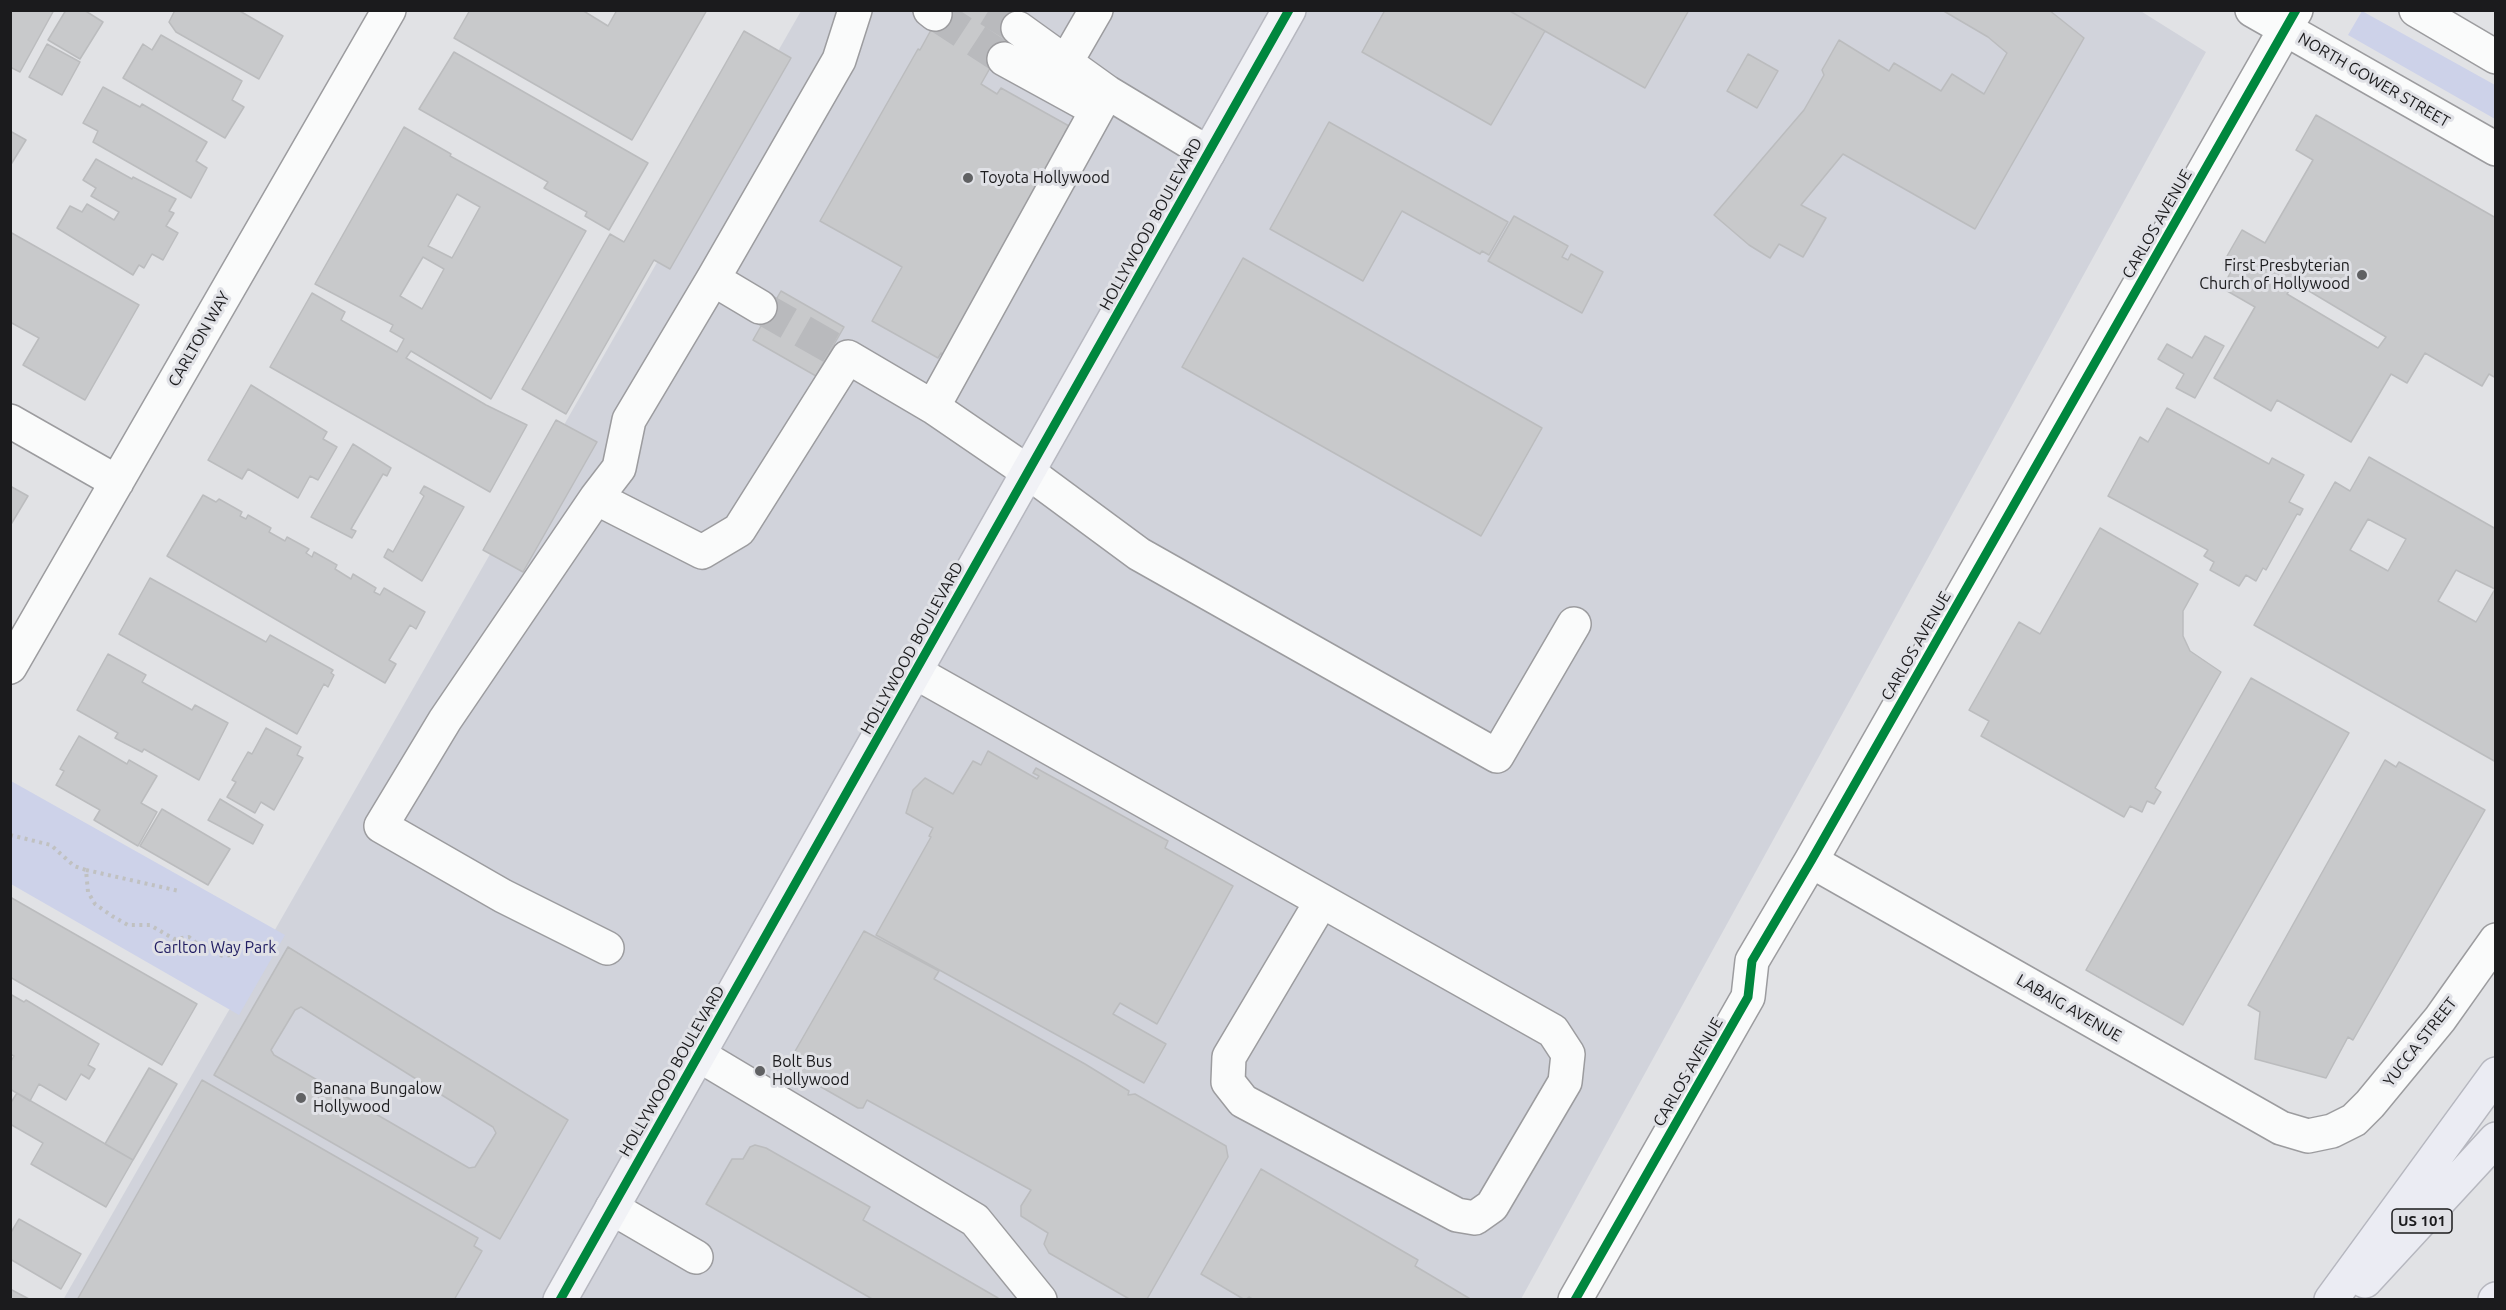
<!DOCTYPE html>
<style>
body{margin:0}
#map{position:relative;width:2506px;height:1310px;overflow:hidden;background:#e1e2e5;font-family:Ubuntu,sans-serif}
canvas{display:block}
.frame{position:absolute;inset:0;border:12px solid #1b1b1d;pointer-events:none}
</style>
<div id="map">
<canvas width="2506" height="1310"></canvas>
<div class="frame"></div>
</div>
<script>
const ctx = document.querySelector('canvas').getContext('2d');
ctx.lineJoin = 'round';
function paint(path, color) { ctx.fillStyle = color; ctx.fill(path, 'evenodd'); }
const toPath = rows => new Path2D(rows.map(r => 'M' + r).join(''));
function stroke(path, color, width, dash) { ctx.strokeStyle = color; ctx.lineWidth = width; ctx.lineCap = dash ? 'butt' : 'round'; ctx.setLineDash(dash || []); ctx.stroke(path); }
function label(font, color, halo, rows, align = 'center') {
  ctx.font = font + ' Ubuntu,sans-serif'; ctx.lineWidth = 6; ctx.setLineDash([]); ctx.textBaseline = 'middle'; ctx.strokeStyle = halo; ctx.fillStyle = color; for (const [text, x, y, turn = 0] of rows) {
    ctx.save(); ctx.translate(x, y); ctx.rotate((+turn || 0) * Math.PI / 180); ctx.textAlign = isNaN(turn) ? turn : align; if (halo) ctx.strokeText(text, 0, 0); ctx.fillText(text, 0, 0); ctx.restore();
  }
}
paint(toPath([
 [2139,10,2206,52,1521,1299,63,1300,801,11]
]), '#d1d3db');
paint(toPath([
 [2362,11,2495,85,2495,119,2348,35],
 [11,781,285,935,239,1015,11,884]
]), '#cdd2e9');
const building = toPath([
 [10,10,54,10,20,72,10,67,10,10],
 [66,10,84,10,103,22,80,59,48,40,66,10],
 [175,10,238,10,283,36,259,79,176,32,169,22,175,10],
 [470,10,582,10,608,26,617,10,707,10,632,140,454,38,470,10],
 [942,10,1023,10,981,84,997,94,1001,88,1069,126,1065,132,1072,136,946,356,941,353,938,358,872,321,902,267,820,221,918,49,920,50,942,10],
 [1385,10,1508,10,1545,31,1491,125,1362,52,1385,10],
 [1508,10,1689,10,1645,88,1508,10],
 [1942,10,2049,10,2084,38,1975,229,1843,154,1801,205,1826,218,1803,257,1779,244,1770,258,1749,245,1714,215,1804,110,1824,75,1822,70,1839,40,1889,71,1894,63,1941,91,1952,74,1984,94,2007,53,1988,37,1942,10],
 [744,31,791,58,670,269,654,260,566,414,522,389,610,234,624,242,744,31],
 [161,35,242,81,232,100,244,107,225,138,123,78,143,44,152,50,161,35],
 [47,44,80,62,62,95,29,77,47,44],
 [454,52,648,163,609,230,585,216,587,212,544,188,548,182,419,109,454,52],
 [1748,54,1778,71,1757,108,1727,91,1748,54],
 [103,87,140,107,142,104,207,142,196,161,207,168,191,198,93,142,98,131,83,123,103,87],
 [2316,115,2496,218,2496,378,2489,374,2482,386,2425,353,2407,383,2391,374,2351,442,2277,400,2271,411,2214,378,2255,307,2222,288,2233,268,2223,263,2242,230,2265,243,2313,160,2296,150,2316,115],
 [2294,282,2386,337,2378,348,2287,294,2294,282],
 [1329,122,1508,222,1489,255,1482,251,1480,254,1402,211,1363,281,1270,229,1329,122],
 [404,127,451,154,450,156,586,231,491,399,411,351,406,358,486,405,527,425,490,492,270,367,312,293,345,312,341,320,397,352,404,339,390,331,393,325,315,284,404,127],
 [457,194,480,207,452,258,428,246,457,194],
 [423,257,444,269,422,309,400,296,423,257],
 [10,131,26,140,10,166,10,131],
 [96,159,132,179,133,177,176,199,169,211,174,213,166,226,178,233,163,260,152,254,144,268,139,265,133,275,57,228,70,206,82,212,87,204,114,220,119,212,91,196,96,188,83,180,96,159],
 [1514,216,1568,246,1562,257,1568,260,1571,254,1603,272,1582,313,1488,261,1514,216],
 [10,232,139,305,85,400,23,365,39,338,10,322,10,232],
 [1243,258,1542,428,1481,536,1182,367,1243,258],
 [781,291,844,327,816,376,753,340,781,291],
 [2205,336,2224,346,2195,398,2176,388,2184,374,2158,359,2167,344,2192,358,2205,336],
 [251,385,327,432,323,439,337,447,318,480,310,476,298,498,248,469,242,479,208,460,251,385],
 [2167,408,2269,464,2272,458,2304,475,2289,502,2303,509,2300,515,2297,514,2266,570,2263,568,2256,581,2246,575,2239,586,2210,570,2214,562,2204,556,2208,550,2108,496,2140,437,2148,442,2167,408],
 [556,420,597,442,523,572,483,550,556,420],
 [353,444,391,468,387,476,383,474,351,529,356,531,352,538,311,517,353,444],
 [2369,457,2496,529,2496,762,2254,625,2335,482,2350,491,2369,457],
 [2368,519,2406,539,2388,571,2350,550,2368,519],
 [2456,570,2495,589,2476,622,2438,601,2456,570],
 [10,486,28,496,10,526,10,486],
 [424,486,464,507,422,581,384,557,388,549,393,552,424,496,420,493,424,486],
 [203,495,216,502,219,499,242,512,240,516,246,519,248,515,271,528,269,532,285,541,287,537,309,549,306,553,312,557,314,552,337,565,335,569,351,579,353,574,376,588,374,592,380,595,384,588,425,612,416,629,410,625,389,660,396,664,385,683,167,556,203,495],
 [2100,528,2198,584,2183,611,2183,636,2190,651,2221,672,2155,788,2161,792,2154,804,2147,801,2142,812,2130,806,2124,817,1981,736,1989,721,1969,710,2019,622,2040,634,2100,528],
 [150,578,266,642,270,635,333,670,331,673,334,675,328,687,324,684,297,734,119,634,150,578],
 [108,654,146,675,142,682,192,710,195,705,228,723,199,780,144,749,142,752,115,738,118,733,77,710,108,654],
 [2251,678,2349,733,2183,1025,2086,970,2251,678],
 [266,728,301,747,297,755,303,758,274,810,261,802,255,813,227,797,236,782,232,780,248,752,252,754,266,728],
 [79,736,127,764,129,760,157,776,141,803,157,812,138,846,94,820,100,810,56,785,64,771,60,769,79,736],
 [988,751,1037,779,1039,776,1033,773,1036,768,1168,841,1165,848,1233,886,1157,1024,1120,1003,1113,1014,1166,1044,1144,1083,876,935,931,837,929,836,933,828,906,813,913,790,925,778,953,794,973,761,981,765,988,751],
 [2385,760,2396,767,2399,762,2485,810,2353,1040,2348,1037,2326,1078,2255,1059,2260,1012,2248,1005,2385,760],
 [220,799,263,825,253,844,208,820,220,799],
 [162,809,230,849,208,885,140,846,162,809],
 [10,897,197,1004,162,1065,10,977,10,897],
 [864,931,939,971,934,979,1085,1064,1129,1091,1128,1095,1135,1094,1226,1146,1228,1157,1147,1299,1131,1300,1049,1253,1044,1244,1048,1233,1021,1216,1021,1206,1031,1190,867,1100,863,1108,858,1108,786,1067,864,931],
 [288,947,568,1120,500,1239,214,1075,288,947],
 [301,1007,493,1127,496,1133,475,1167,469,1168,274,1055,271,1050,295,1010,301,1007],
 [10,994,24,1002,26,1000,99,1044,88,1065,95,1069,89,1079,81,1074,66,1100,39,1084,30,1101,10,1089,10,1063,14,1056,10,1054,10,994],
 [149,1068,177,1084,133,1160,105,1144,149,1068],
 [202,1080,478,1238,474,1246,482,1251,454,1300,77,1300,202,1080],
 [17,1093,133,1160,106,1207,31,1164,43,1143,10,1124,10,1104,17,1093],
 [755,1145,766,1148,870,1207,863,1220,998,1298,997,1300,874,1300,706,1204,732,1159,743,1159,750,1147,755,1145],
 [1261,1169,1418,1260,1415,1266,1472,1300,1254,1300,1249,1297,1245,1300,1201,1274,1261,1169],
 [19,1219,81,1254,61,1289,10,1259,10,1234,19,1219],
 [10,1289,29,1299,10,1300,10,1289]
]);
paint(building, '#c8c9cb');
stroke(building, '#bbbcbe', 1.5);
stroke(toPath([
 [989,10,1018,28],
 [935,14,1004,59],
 [760,307,848,357]
]), '#b9babd', 33, [33, 16]);
const minor = toPath([
 [930,10,935,14],
 [2252,10,2496,149],
 [2416,10,2496,57],
 [1018,28,1107,92],
 [1004,59,1097,110],
 [1066,62,1096,10],
 [1208,153,1107,92,933,407,1028,472,1139,554,1497,756,1574,624],
 [713,279,839,60,855,10],
 [10,421,117,482],
 [596,498,619,468,629,420,713,279,760,307],
 [10,667,389,10],
 [915,672,1553,1031,1568,1054,1565,1082,1492,1206,1475,1218,1457,1215,1243,1101,1228,1082,1229,1057,1321,902],
 [1811,861,2281,1128,2308,1136,2332,1131,2354,1120,2370,1104,2440,1019,2496,940],
 [607,948,503,896,381,826,445,720,596,498,702,552,739,530,848,357,933,407],
 [699,1055,975,1220,1040,1300],
 [612,1208,696,1257],
 [1575,1300,1748,997,1752,961,1811,861,2296,10]
]);
const major = toPath([
 [560,1300,1289,10]
]);
const highway = toPath([
 [2365,1281,2496,1139],
 [2331,1300,2496,1074],
 [2495,1300,2496,1299]
]);
stroke(minor, '#9c9c9f', 36);
stroke(major, '#b6b7bf', 36);
stroke(highway, '#b6b7bf', 36);
stroke(toPath([
 [10,835,51,845,74,866,86,870,88,892,95,904,112,916,128,925,150,925,174,939,189,937,205,950,223,956,231,955],
 [86,870,179,891]
]), '#c0c1c1', 4, [3, 4.5]);
stroke(minor, '#fafbfb', 33);
stroke(major, '#f1f2f6', 33);
stroke(highway, '#ebecf3', 33);
stroke(toPath([
 [560,1300,1289,10],
 [1575,1300,1748,997,1752,961,1811,861,2296,10]
]), '#00873e', 9);
for (const [x, y, r, color] of [
 [968,178,6,"#606163"],
 [2362,275,6,"#606163"],
 [760,1071,6,"#606163"],
 [301,1098,6,"#606163"]
]) { const dot = new Path2D(); dot.arc(x, y, r, 0, 2 * Math.PI); ctx.fillStyle = color; ctx.fill(dot); stroke(dot, '#e0e1e6', 2); }
for (const [x, y, w] of [
 [2422,1221,60]
]) { const box = new Path2D(); box.roundRect(x - w / 2, y - 12, w, 24, 4.5); ctx.fillStyle = '#e0e1e6'; ctx.fill(box); stroke(box, '#1b1b1d', 1.5); }
label('bold 15px', '#1b1b1d', null, [
 ["US 101",2422,1221]
]);
label('16px', '#1b1b1d', '#e0e1e6', [
 ["NORTH GOWER STREET",2374,80,30],
 ["HOLLYWOOD BOULEVARD",1151,224,-61],
 ["CARLOS AVENUE",2157,224,-60],
 ["CARLTON WAY",199,339,-60],
 ["CARLOS AVENUE",1916,646,-60],
 ["HOLLYWOOD BOULEVARD",912,648,-61],
 ["LABAIG AVENUE",2069,1008,30],
 ["YUCCA STREET",2420,1042,-52],
 ["HOLLYWOOD BOULEVARD",672,1071,-60],
 ["CARLOS AVENUE",1688,1072,-60]
]);
label('16px', '#1b1b1d', '#e0e1e6', [
 ["Toyota Hollywood",980,178],
 ["First Presbyterian",2350,266,"right"],
 ["Church of Hollywood",2350,284,"right"],
 ["Bolt Bus",772,1062],
 ["Hollywood",772,1080],
 ["Banana Bungalow",313,1089],
 ["Hollywood",313,1107]
], 'left');
label('16px', '#201d62', '#e0e1e6', [
 ["Carlton Way Park",215,948]
]);
</script>
